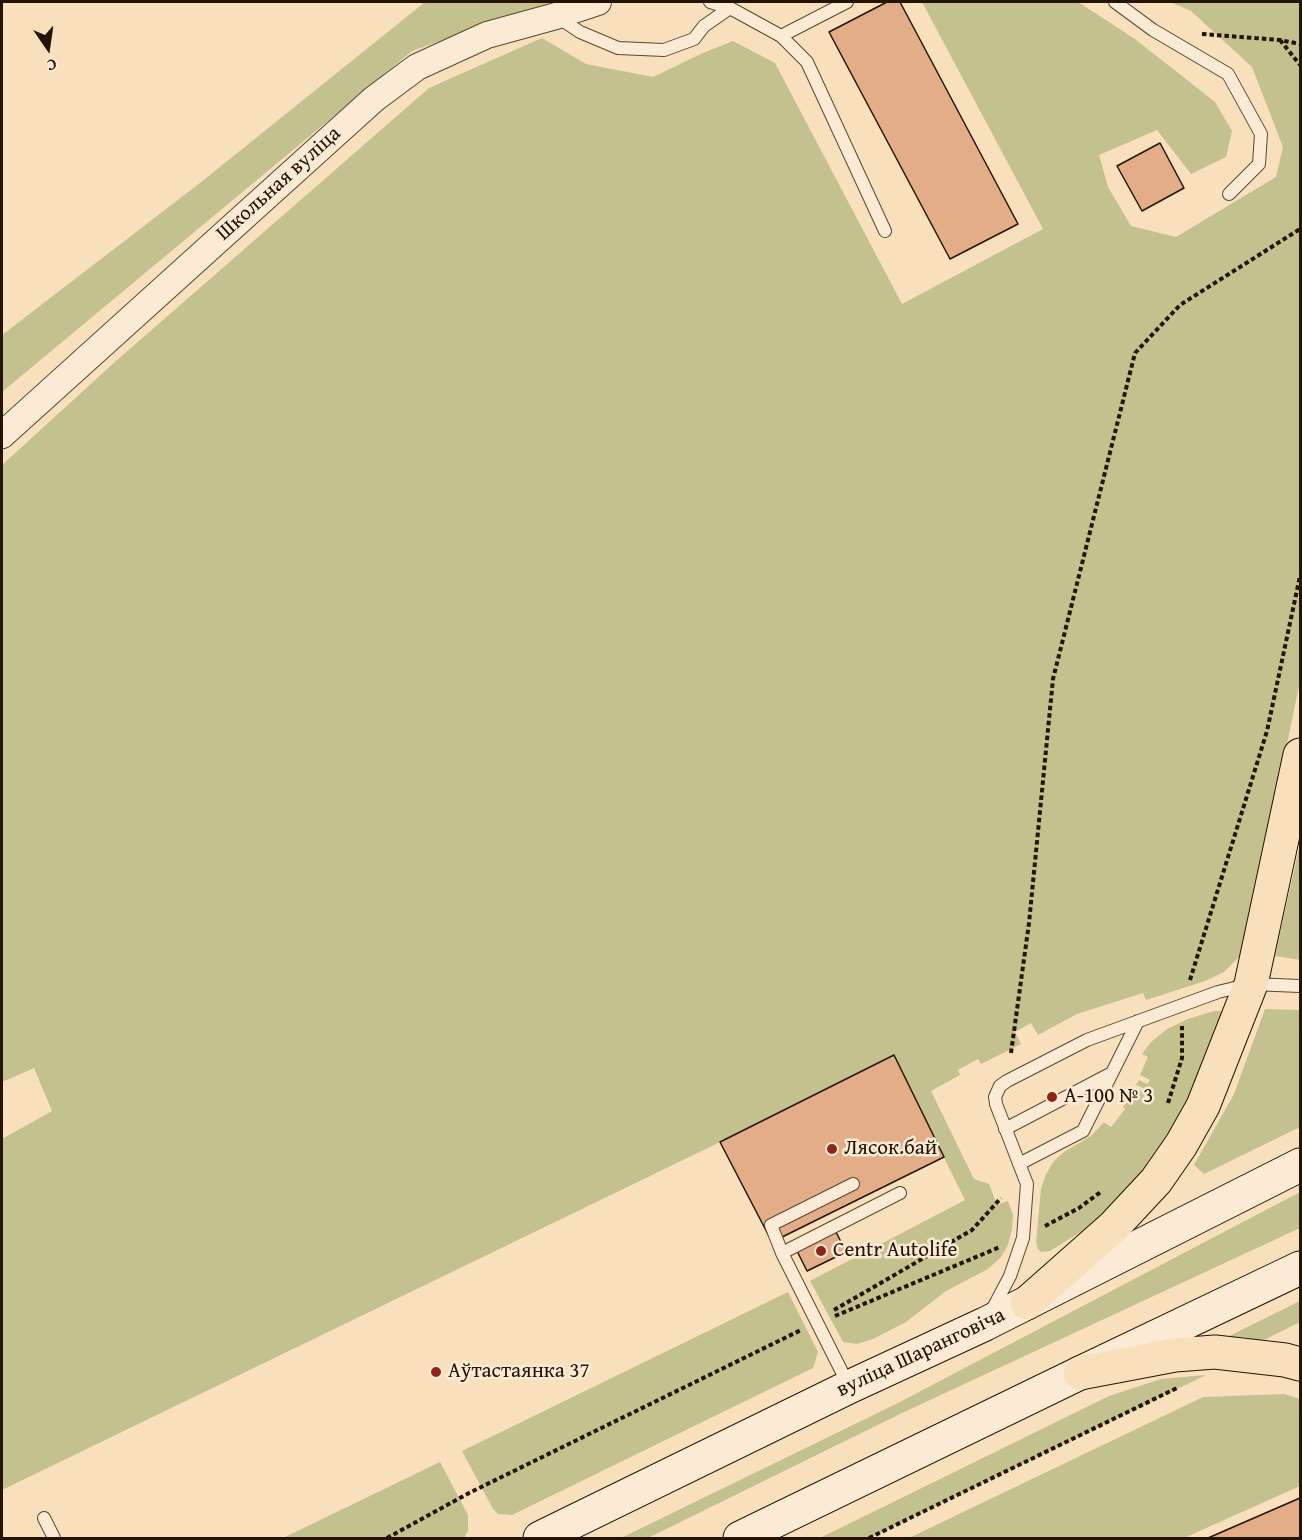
<!DOCTYPE html>
<meta charset="utf-8">
<style>
body{margin:0}
#map{position:relative;width:1302px;height:1540px;overflow:hidden;background:#f9e0bd;font-family:"Gentium Book Plus",serif}
canvas{display:block}
.frame{position:absolute;inset:0;border:3px solid #231300;pointer-events:none}
.north{position:absolute;left:18px;top:18px;width:60px;height:60px;-webkit-text-stroke:4px #fbebd4;paint-order:stroke;rotate:167deg;font-size:16px;font-weight:700;line-height:24px;text-align:center;color:#231300}
.north::after{content:'';display:block;margin:auto;width:21px;height:27px;background:#231300;clip-path:polygon(50% 0,100% 100%,50% 72%,0 100%)}
</style>
<div id="map">
<canvas width="1302" height="1540"></canvas>
<div class="frame"></div>
<div class="north">С</div>
</div>
<script>
const ctx = document.querySelector('canvas').getContext('2d');
ctx.lineJoin = 'round';
function paint(path, color) { ctx.fillStyle = color; ctx.fill(path, 'evenodd'); }
const toPath = rows => new Path2D(rows.map(r => 'M' + r).join(''));
function stroke(path, color, width, dash) { ctx.strokeStyle = color; ctx.lineWidth = width; ctx.lineCap = dash ? 'butt' : 'round'; ctx.setLineDash(dash || []); ctx.stroke(path); }
function label(font, color, halo, rows, align = 'center') {
  ctx.font = font + ' "Gentium Book Plus",serif'; ctx.lineWidth = 5; ctx.setLineDash([]); ctx.textBaseline = 'middle'; ctx.strokeStyle = halo; ctx.fillStyle = color; for (const [text, x, y, turn = 0] of rows) {
    ctx.save(); ctx.translate(x, y); ctx.rotate((+turn || 0) * Math.PI / 180); ctx.textAlign = isNaN(turn) ? turn : align; if (halo) ctx.strokeText(text, 0, 0); ctx.fillText(text, 0, 0); ctx.restore();
  }
}
paint(toPath([
 [425,2,552,2,412,51,2,392,2,335,200,183],
 [922,2,1078,2,1135,39,1215,102,1232,131,1226,157,1191,174,1157,130,1099,155,1108,187,1131,226,1176,237,1276,177,1283,147,1252,67,1191,11,1170,2,1300,2,1300,681,1247,939,1239,957,1224,972,1205,981,1146,1000,1143,993,1077,1014,1038,1035,1031,1023,1015,1032,1021,1044,981,1064,978,1059,958,1070,960,1075,931,1091,974,1179,989,1184,997,1205,1008,1201,1013,1215,1012,1229,1008,1245,1001,1257,988,1269,946,1291,906,1322,873,1339,857,1344,843,1342,810,1281,965,1200,893,1055,714,1145,2,1490,2,1139,52,1111,34,1068,2,1082,2,465,116,361,429,88,542,38,586,64,653,77,703,53,733,41,775,63,902,304,1043,229],
 [1300,844,1300,960,1275,956],
 [1265,1009,1300,1010,1300,1127,1204,1174,1194,1165,1234,1094],
 [1214,1011,1221,1011,1225,1020,1162,1158,1090,1226,1050,1251,1041,1252,1038,1249,1036,1242,1041,1189,1046,1174,1054,1161,1064,1152,1091,1136,1104,1122,1111,1127,1125,1109,1123,1107,1136,1088,1147,1095,1150,1089,1146,1087,1145,1089,1136,1085,1139,1080,1147,1084,1150,1080,1140,1075,1148,1057,1142,1054,1151,1042,1167,1029,1188,1019],
 [1300,1192,1300,1228,902,1413,648,1538,621,1538,896,1404],
 [788,1292,818,1352,813,1368,512,1515,498,1514,493,1509,462,1451],
 [1300,1301,1300,1322,1262,1341,1243,1337,1227,1337],
 [1206,1375,870,1538,820,1538,1109,1396,1161,1379],
 [1284,1394,1300,1399,1300,1486,1184,1538,909,1538,1203,1397],
 [440,1462,468,1515,468,1531,464,1538,283,1538]
]), '#c3c18d');
const building = toPath([
 [887,2,900,2,1018,224,950,259,829,32,887,2],
 [1160,143,1184,188,1142,211,1117,166,1160,143],
 [894,1055,944,1157,772,1242,720,1142,894,1055],
 [835,1230,846,1252,807,1271,796,1249,835,1230],
 [1300,1498,1300,1538,1208,1538,1300,1498]
]);
paint(building, '#e3ae87');
stroke(building, '#231300', 1.5);
const service = toPath([
 [710,2,730,8,781,36,807,62,885,231],
 [1115,2,1153,30,1228,74,1261,134,1259,164,1229,194],
 [556,16,580,32,618,48,664,50,694,39,704,26,730,8],
 [781,36,847,2],
 [1005,1129,1110,1074],
 [1019,1164,1083,1131,1138,1021],
 [782,1253,771,1225,853,1184],
 [991,1312,1010,1276,1023,1238,1027,1184,996,1104,995,1097,1000,1086,1007,1081,1087,1040,1218,992,1251,984,1300,986],
 [849,1386,782,1253,900,1193],
 [44,1518,54,1538]
]);
const minor = toPath([
 [2,435,374,99,417,67,487,35,556,16,598,2]
]);
const secondary = toPath([
 [540,1538,849,1387,985,1324,1300,1165],
 [740,1538,1080,1373,1300,1268]
]);
const trunk = toPath([
 [1027,1303,1114,1226,1156,1181,1181,1145,1203,1106,1251,984,1300,755],
 [1080,1373,1175,1355,1215,1352,1285,1360,1300,1364]
]);
stroke(service, '#58462f', 14);
stroke(minor, '#58462f', 28);
stroke(secondary, '#231300', 35);
stroke(trunk, '#231300', 35);
stroke(toPath([
 [1202,34,1280,40,1300,44],
 [1280,40,1300,65],
 [1190,980,1267,731,1300,576],
 [1011,1053,1029,923,1053,679,1135,353,1180,305,1300,229],
 [1168,1103,1182,1058,1182,1026],
 [1045,1226,1079,1208,1102,1191],
 [834,1310,972,1230,1001,1198],
 [835,1316,1000,1247],
 [387,1538,469,1493,801,1330],
 [869,1538,1179,1387]
]), '#231300', 4, [4.5, 3]);
stroke(service, '#fbebd4', 12);
stroke(minor, '#fbebd4', 26);
stroke(secondary, '#fbebd4', 33);
stroke(trunk, '#f9e0bd', 33);
for (const [x, y, r, color] of [
 [1052,1097,6,"#8f2418"],
 [832,1149,6,"#8f2418"],
 [821,1251,6,"#8f2418"],
 [436,1372,6,"#8f2418"]
]) { const dot = new Path2D(); dot.arc(x, y, r, 0, 2 * Math.PI); ctx.fillStyle = color; ctx.fill(dot); stroke(dot, '#fbebd4', 2); }
label('21px', '#231300', '#fbebd4', [
 ["Школьная вуліца",279,184,-42],
 ["вуліца Шаранговіча",921,1353,-25]
]);
label('21px', '#231300', '#fbebd4', [
 ["А-100 № 3",1064,1097],
 ["Лясок.бай",844,1149],
 ["Centr Autolife",833,1251],
 ["Аўтастаянка 37",448,1372]
], 'left');
</script>
